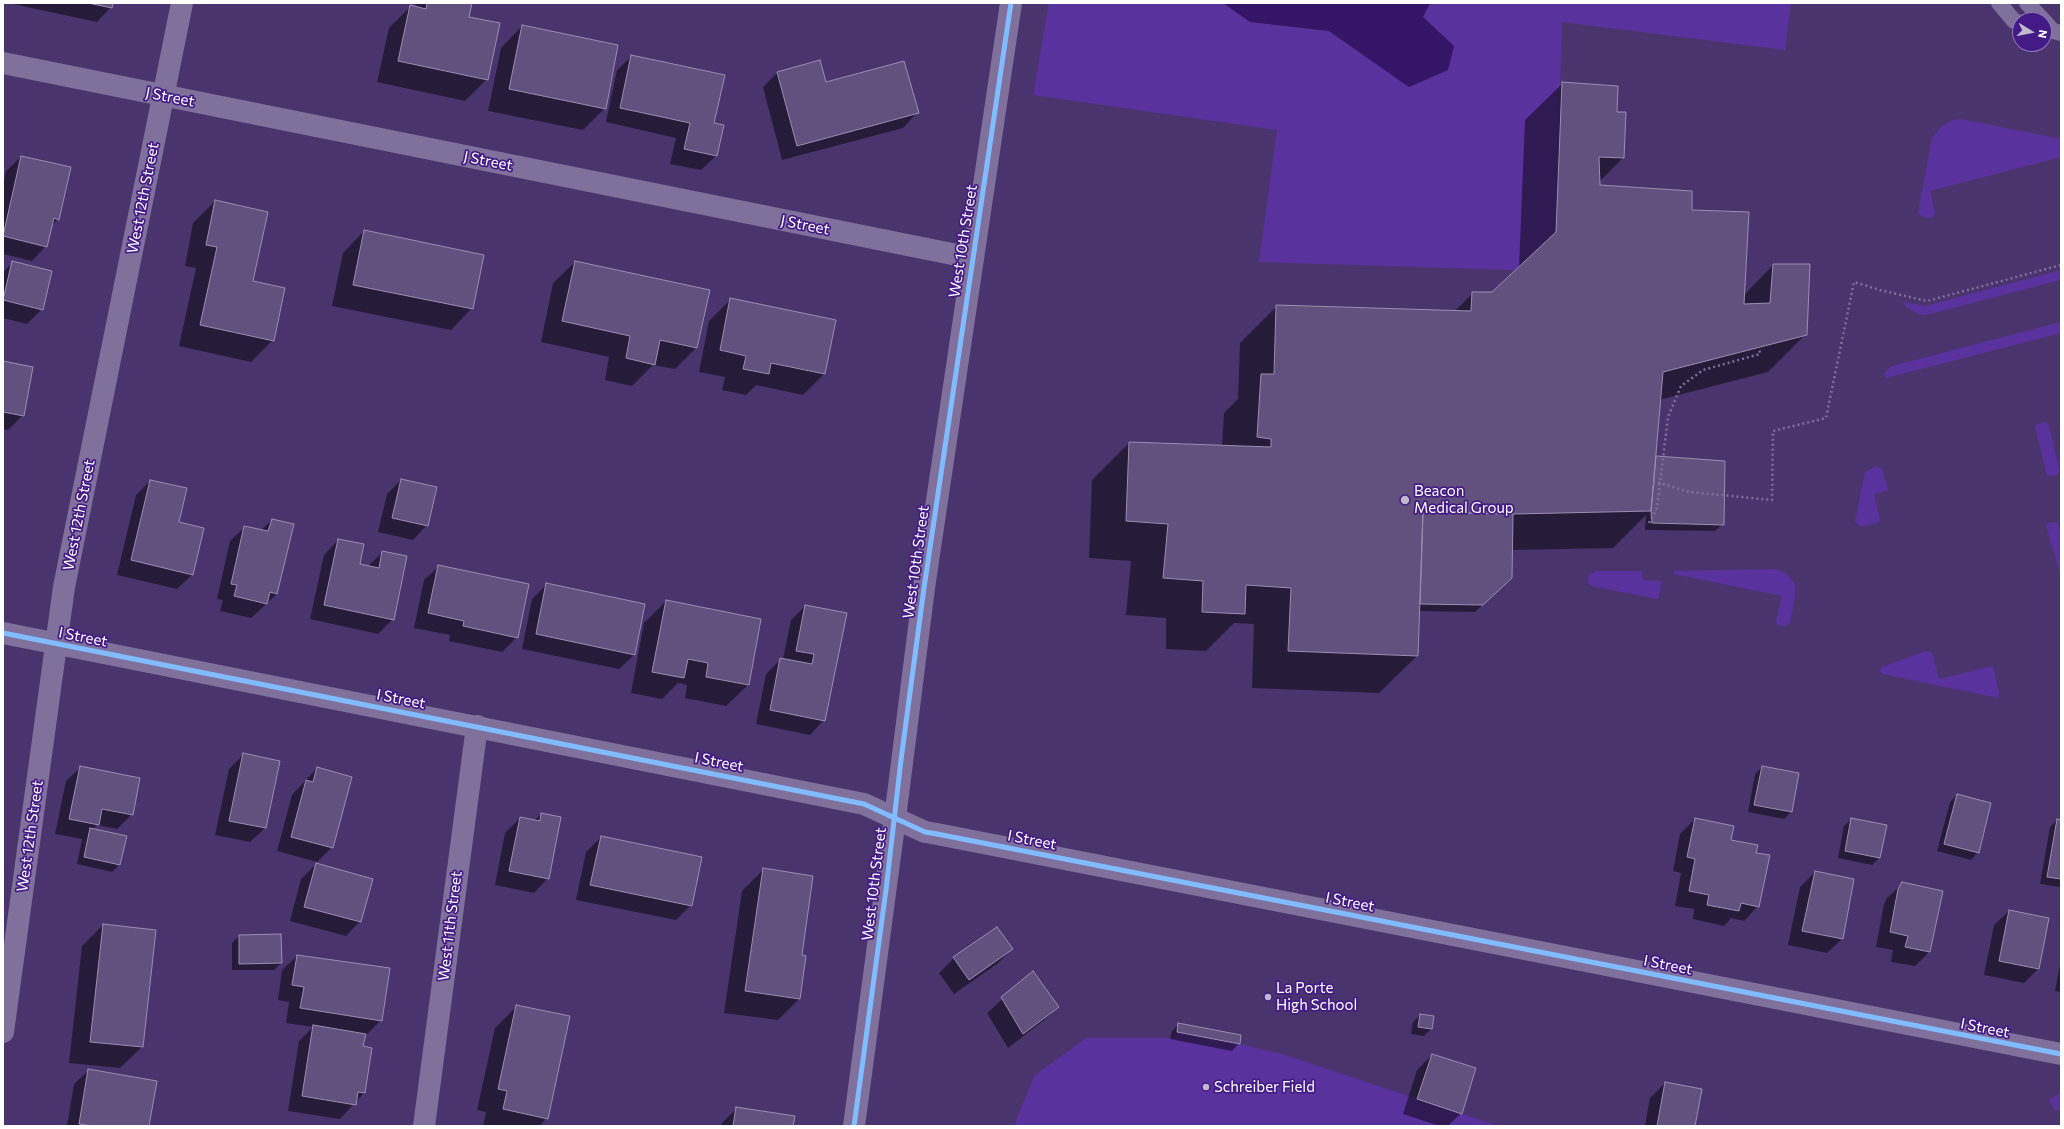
<!DOCTYPE html>
<style>
body{margin:0}
#map{position:relative;width:2064px;height:1129px;overflow:hidden;background:#4a346e;font-family:Commissioner,sans-serif}
canvas{display:block}
.frame{position:absolute;inset:0;border:4px solid #fff;pointer-events:none}
.north{position:absolute;left:2012px;top:12px;width:40px;height:40px;box-sizing:border-box;background:#441b86;border:1px solid #8f76b6;border-radius:50%;rotate:100deg;font-size:11px;font-weight:700;line-height:16px;text-align:center;color:#fff}
.north::after{content:'';display:block;margin:auto;width:14px;height:18px;background:#c0b8cc;clip-path:polygon(50% 0,100% 100%,50% 72%,0 100%)}
</style>
<div id="map">
<canvas width="2064" height="1129"></canvas>
<div class="frame"></div>
<div class="north">N</div>
</div>
<script>
const ctx = document.querySelector('canvas').getContext('2d');
ctx.lineJoin = 'round';
function paint(path, color) { ctx.fillStyle = color; ctx.fill(path, 'evenodd'); }
const toPath = rows => new Path2D(rows.map(r => 'M' + r).join(''));
function stroke(path, color, width, dash) { ctx.strokeStyle = color; ctx.lineWidth = width; ctx.lineCap = dash ? 'butt' : 'round'; ctx.setLineDash(dash || []); ctx.stroke(path); }
function label(font, color, halo, rows, align = 'center') {
  ctx.font = font + ' Commissioner,sans-serif'; ctx.lineWidth = 3.5; ctx.setLineDash([]); ctx.textBaseline = 'middle'; ctx.strokeStyle = halo; ctx.fillStyle = color; for (const [text, x, y, turn = 0] of rows) {
    ctx.save(); ctx.translate(x, y); ctx.rotate((+turn || 0) * Math.PI / 180); ctx.textAlign = isNaN(turn) ? turn : align; if (halo) ctx.strokeText(text, 0, 0); ctx.fillText(text, 0, 0); ctx.restore();
  }
}
paint(toPath([
 [1049,3,1223,3,1250,22,1329,31,1409,87,1423,17,1430,3,1791,3,1785,50,1562,22,1556,232,1514,270,1259,262,1277,130,1033,95],
 [1961,119,2061,139,2061,157,1930,191,1935,213,1932,218,1926,218,1920,215,1918,212,1932,138,1942,126,1953,120],
 [2061,270,2061,280,1930,314,1923,315,1917,313,1906,307,1903,302,1925,306],
 [2061,322,2061,333,1886,378,1884,374,1892,366],
 [2045,422,2048,424,2060,471,2057,475,2050,476,2047,475,2035,427,2037,424],
 [1876,466,1882,469,1888,490,1874,494,1880,520,1877,523,1861,527,1855,521,1865,472],
 [2055,522,2058,523,2061,534,2061,576,2046,526,2048,523],
 [1777,569,1787,574,1795,584,1795,596,1790,623,1786,626,1777,625,1776,620,1782,596,1674,574,1674,571],
 [1595,571,1642,571,1643,580,1662,581,1658,599,1591,586,1588,582,1588,576],
 [1926,651,1932,653,1939,679,1993,666,1999,693,1998,698,1883,674,1879,671,1882,667],
 [1177,1032,1240,1044,1282,1054,1499,1126,1014,1126,1034,1076,1086,1038,1173,1038],
 [2060,1093,2061,1093,2061,1111,2055,1110,2049,1100]
]), '#5a329e');
paint(toPath([
 [1223,3,1430,3,1423,17,1454,46,1448,70,1409,87,1329,31,1250,22]
]), '#351566');
paint(toPath([
 [8,3,112,3,111,7,97,22],
 [418,3,471,3,468,18,487,79,465,101,377,82,389,28,410,7,414,7],
 [522,26,605,108,583,130,488,111,501,48],
 [632,56,713,124,723,126,716,156,701,170,670,164,676,138,606,122,617,70],
 [778,72,825,83,917,113,903,128,782,160,763,87],
 [1563,83,1616,113,1623,158,1599,182,1599,186,1691,210,1744,295,1773,265,1806,334,1768,372,1659,400,1654,459,1656,457,1723,524,1715,531,1645,530,1646,515,1613,548,1511,550,1505,583,1475,612,1418,611,1417,656,1379,693,1252,688,1254,624,1234,623,1206,651,1166,649,1166,618,1126,615,1131,561,1089,558,1092,480,1129,443,1222,446,1224,413,1238,399,1240,343,1277,306,1454,312,1473,293,1492,293,1519,268,1525,120],
 [21,157,58,219,51,226,46,246,32,261,3,254,3,185,6,171],
 [215,201,273,340,251,362,179,346,196,268,185,266,193,223],
 [364,231,472,308,451,330,332,306,343,253],
 [13,262,42,309,27,324,3,318,3,321,3,272],
 [575,262,709,291,696,348,675,369,653,365,632,386,605,380,609,357,541,342,553,283],
 [731,299,824,374,803,395,756,385,746,395,722,390,725,377,699,372,709,321],
 [3,362,23,415,8,430,3,429],
 [401,480,427,525,413,540,378,532,387,494],
 [150,481,178,523,192,575,177,589,117,575,136,495],
 [272,520,277,594,251,618,220,611,223,600,217,599,230,541,245,527,261,530],
 [338,540,358,564,368,566,383,552,393,619,378,634,310,619,324,555],
 [439,566,517,637,502,652,449,641,450,635,414,628,424,580],
 [547,584,634,655,619,669,522,649,532,599],
 [666,601,760,620,748,685,726,706,685,698,687,685,678,683,662,699,631,693,644,623],
 [805,606,846,614,824,720,810,735,756,724,766,674,781,659,783,659,791,620],
 [243,755,265,828,250,842,215,835,229,769],
 [81,767,132,814,117,829,97,825,93,829,125,837,119,865,112,872,77,864,82,839,55,834,66,781],
 [1762,767,1791,812,1784,819,1748,812,1755,774],
 [317,768,332,847,317,862,277,851,292,795],
 [1957,795,1978,852,1971,860,1937,851,1950,802],
 [541,814,548,878,534,893,495,885,505,833,520,818,534,821],
 [1695,819,1755,854,1758,906,1744,921,1731,918,1724,926,1693,919,1694,909,1675,906,1681,873,1673,871,1680,834],
 [1851,819,1886,826,1879,858,1872,865,1838,858,1844,826],
 [2057,820,2061,821,2060,887,2040,884,2050,827],
 [601,837,691,905,676,920,576,900,586,852],
 [316,864,360,921,346,936,290,921,301,879],
 [763,870,801,956,805,956,799,999,778,1020,724,1013,742,891],
 [1815,872,1853,880,1842,939,1827,953,1788,945,1800,887],
 [1902,884,1929,952,1915,966,1891,962,1893,950,1876,947,1884,904,1887,898],
 [2009,911,2038,969,2024,983,1984,975,1994,925],
 [103,925,155,931,142,1047,120,1068,69,1063,82,946],
 [280,935,281,963,274,970,232,970,232,943,239,936],
 [1012,949,997,964,954,994,939,973,954,958],
 [297,956,389,969,381,1020,366,1035,365,1035,362,1047,364,1093,340,1119,288,1111,299,1041,313,1027,286,1023,289,1002,278,1000,282,970],
 [2061,960,2061,992,2055,991],
 [1033,972,1058,1007,1043,1021,1008,1048,987,1013],
 [517,1006,547,1118,539,1126,483,1126,486,1112,477,1110,495,1028],
 [1420,1015,1433,1017,1431,1029,1424,1036,1411,1034,1413,1022],
 [1179,1024,1239,1043,1232,1051,1170,1039,1172,1031],
 [1432,1055,1461,1113,1448,1126,1440,1126,1403,1114,1417,1070],
 [89,1070,148,1126,67,1126,74,1084],
 [1665,1083,1694,1126,1645,1126,1650,1098],
 [737,1108,792,1126,721,1126,722,1123]
]), '#0007');
const building = toPath([
 [88,3,113,3,112,8,88,3],
 [427,3,472,3,469,17,500,23,488,80,398,61,410,5,426,9,427,3],
 [522,25,618,45,606,109,509,89,522,25],
 [631,55,725,75,714,123,724,125,717,156,684,149,690,123,620,108,631,55],
 [820,60,826,82,904,61,919,113,797,146,777,72,820,60],
 [1562,82,1618,86,1617,112,1626,112,1624,158,1599,157,1600,185,1692,191,1692,210,1749,212,1744,304,1770,303,1773,264,1810,264,1807,335,1663,372,1651,511,1513,514,1423,512,1418,656,1288,651,1291,588,1246,585,1245,614,1202,612,1203,581,1163,578,1168,524,1126,521,1129,442,1271,447,1271,439,1257,437,1261,374,1274,374,1276,305,1471,311,1472,292,1492,292,1556,232,1562,82],
 [21,156,71,167,59,220,54,218,47,247,3,236,21,156],
 [215,200,268,212,253,281,285,288,274,341,200,325,217,247,206,245,215,200],
 [364,230,484,255,473,309,353,285,364,230],
 [12,261,52,271,43,310,3,300,12,261],
 [575,261,710,290,697,348,660,340,655,365,626,358,630,336,562,321,575,261],
 [730,298,836,320,825,374,771,363,769,374,743,369,746,356,720,350,730,298],
 [3,361,33,367,24,416,3,412,3,361],
 [1656,456,1725,461,1724,525,1652,523,1651,511,1656,456],
 [401,479,437,487,428,526,392,518,401,479],
 [150,480,187,488,179,522,204,528,193,575,131,560,150,480],
 [1423,512,1513,514,1512,578,1483,605,1420,604,1423,512],
 [272,519,294,524,277,594,270,592,267,604,234,596,237,585,231,584,244,526,268,531,272,519],
 [338,539,364,544,360,564,379,568,382,551,407,556,394,620,324,605,338,539],
 [438,565,529,584,518,638,463,626,464,621,428,613,438,565],
 [546,583,645,604,635,655,536,634,546,583],
 [666,600,761,619,749,685,706,677,708,663,688,659,684,678,652,672,666,600],
 [805,605,847,613,825,721,770,710,780,658,812,664,814,654,796,651,805,605],
 [243,753,280,761,266,828,229,821,243,753],
 [80,766,140,778,133,815,102,809,99,825,69,819,80,766],
 [1762,766,1799,773,1792,812,1754,805,1762,766],
 [317,767,352,777,333,848,291,837,306,780,313,782,317,767],
 [1957,794,1991,803,1979,853,1944,844,1957,794],
 [541,813,561,817,549,879,509,871,520,817,540,821,541,813],
 [1695,818,1734,826,1731,840,1758,845,1756,853,1770,855,1759,907,1741,903,1739,911,1707,905,1709,895,1689,891,1695,859,1687,857,1695,818],
 [1851,818,1887,825,1880,858,1845,851,1851,818],
 [2057,819,2061,820,2061,879,2047,877,2057,819],
 [90,828,127,836,120,865,84,857,90,828],
 [601,836,702,857,692,906,590,885,601,836],
 [316,863,373,879,361,922,304,907,316,863],
 [763,868,813,876,802,955,806,956,800,999,745,991,763,868],
 [1815,871,1854,879,1843,939,1802,931,1815,871],
 [1902,882,1943,891,1930,952,1905,947,1908,936,1890,932,1898,889,1902,882],
 [2009,910,2049,918,2039,969,1999,961,2009,910],
 [103,924,156,930,143,1047,90,1042,103,924],
 [997,927,1013,949,969,980,953,957,997,927],
 [281,934,282,963,239,964,239,935,281,934],
 [297,955,390,968,382,1021,300,1008,304,987,292,985,297,955],
 [1033,971,1059,1007,1023,1034,1001,997,1033,971],
 [516,1005,570,1016,548,1119,503,1109,507,1091,498,1089,516,1005],
 [1420,1014,1434,1016,1432,1029,1418,1027,1420,1014],
 [1178,1023,1241,1035,1240,1044,1177,1032,1178,1023],
 [313,1025,366,1034,363,1046,372,1048,365,1093,358,1092,356,1105,302,1096,313,1025],
 [1432,1054,1476,1068,1462,1114,1417,1099,1432,1054],
 [88,1069,157,1081,149,1126,93,1126,79,1124,88,1069],
 [1665,1082,1702,1089,1695,1126,1657,1126,1665,1082],
 [736,1107,795,1116,793,1126,733,1126,736,1107]
]);
paint(building, '#62507f');
stroke(building, '#9b8eb1', 1);
stroke(toPath([
 [1653,483,1660,483,1689,492,1772,500,1773,431,1826,418,1854,282,1880,290,1927,301,2061,265],
 [1649,523,1657,508,1668,417,1681,386,1703,370,1760,354,1759,347]
]), '#80709c', 2.5, [2, 3]);
stroke(toPath([
 [1999,3,2014,21,2020,23],
 [2027,3,2043,20],
 [2044,21,2053,31,2061,33]
]), '#80709c', 16);
stroke(toPath([
 [3,63,972,258],
 [895,818,924,588,1011,3],
 [3,1032,64,587,182,3],
 [424,1126,477,726]
]), '#80709c', 22);
stroke(toPath([
 [3,633,849,801,864,804,925,832,937,834,2061,1054],
 [854,1126,895,818]
]), '#80709c', 22);
stroke(toPath([
 [3,633,849,801,864,804,925,832,937,834,2061,1054],
 [854,1126,886,890,901,760,924,588,1011,3]
]), '#80bcff', 5);
for (const [x, y, r, color] of [
 [1405,500,5,"#c0b8cc"],
 [1268,997,4,"#c0b8cc"],
 [1206,1087,4,"#c0b8cc"]
]) { const dot = new Path2D(); dot.arc(x, y, r, 0, 2 * Math.PI); ctx.fillStyle = color; ctx.fill(dot); stroke(dot, '#441b86', 1.5); }
label('15px', '#fff', '#441b86', [
 ["J Street",170,97,11],
 ["J Street",488,161,11],
 ["West 12th Street",143,198,-79],
 ["J Street",805,225,11],
 ["West 10th Street",963,241,-81],
 ["West 12th Street",79,515,-79],
 ["West 10th Street",916,562,-82],
 ["I Street",83,637,11],
 ["I Street",401,699,11],
 ["I Street",719,762,11],
 ["West 12th Street",30,836,-82],
 ["I Street",1032,840,11],
 ["West 10th Street",874,884,-83],
 ["I Street",1350,902,11],
 ["West 11th Street",450,926,-83],
 ["I Street",1668,965,11],
 ["I Street",1985,1028,11]
]);
label('15px', '#fff', '#441b86', [
 ["Beacon",1414,491],
 ["Medical Group",1414,508],
 ["La Porte",1276,988],
 ["High School",1276,1005],
 ["Schreiber Field",1214,1087]
], 'left');
</script>
